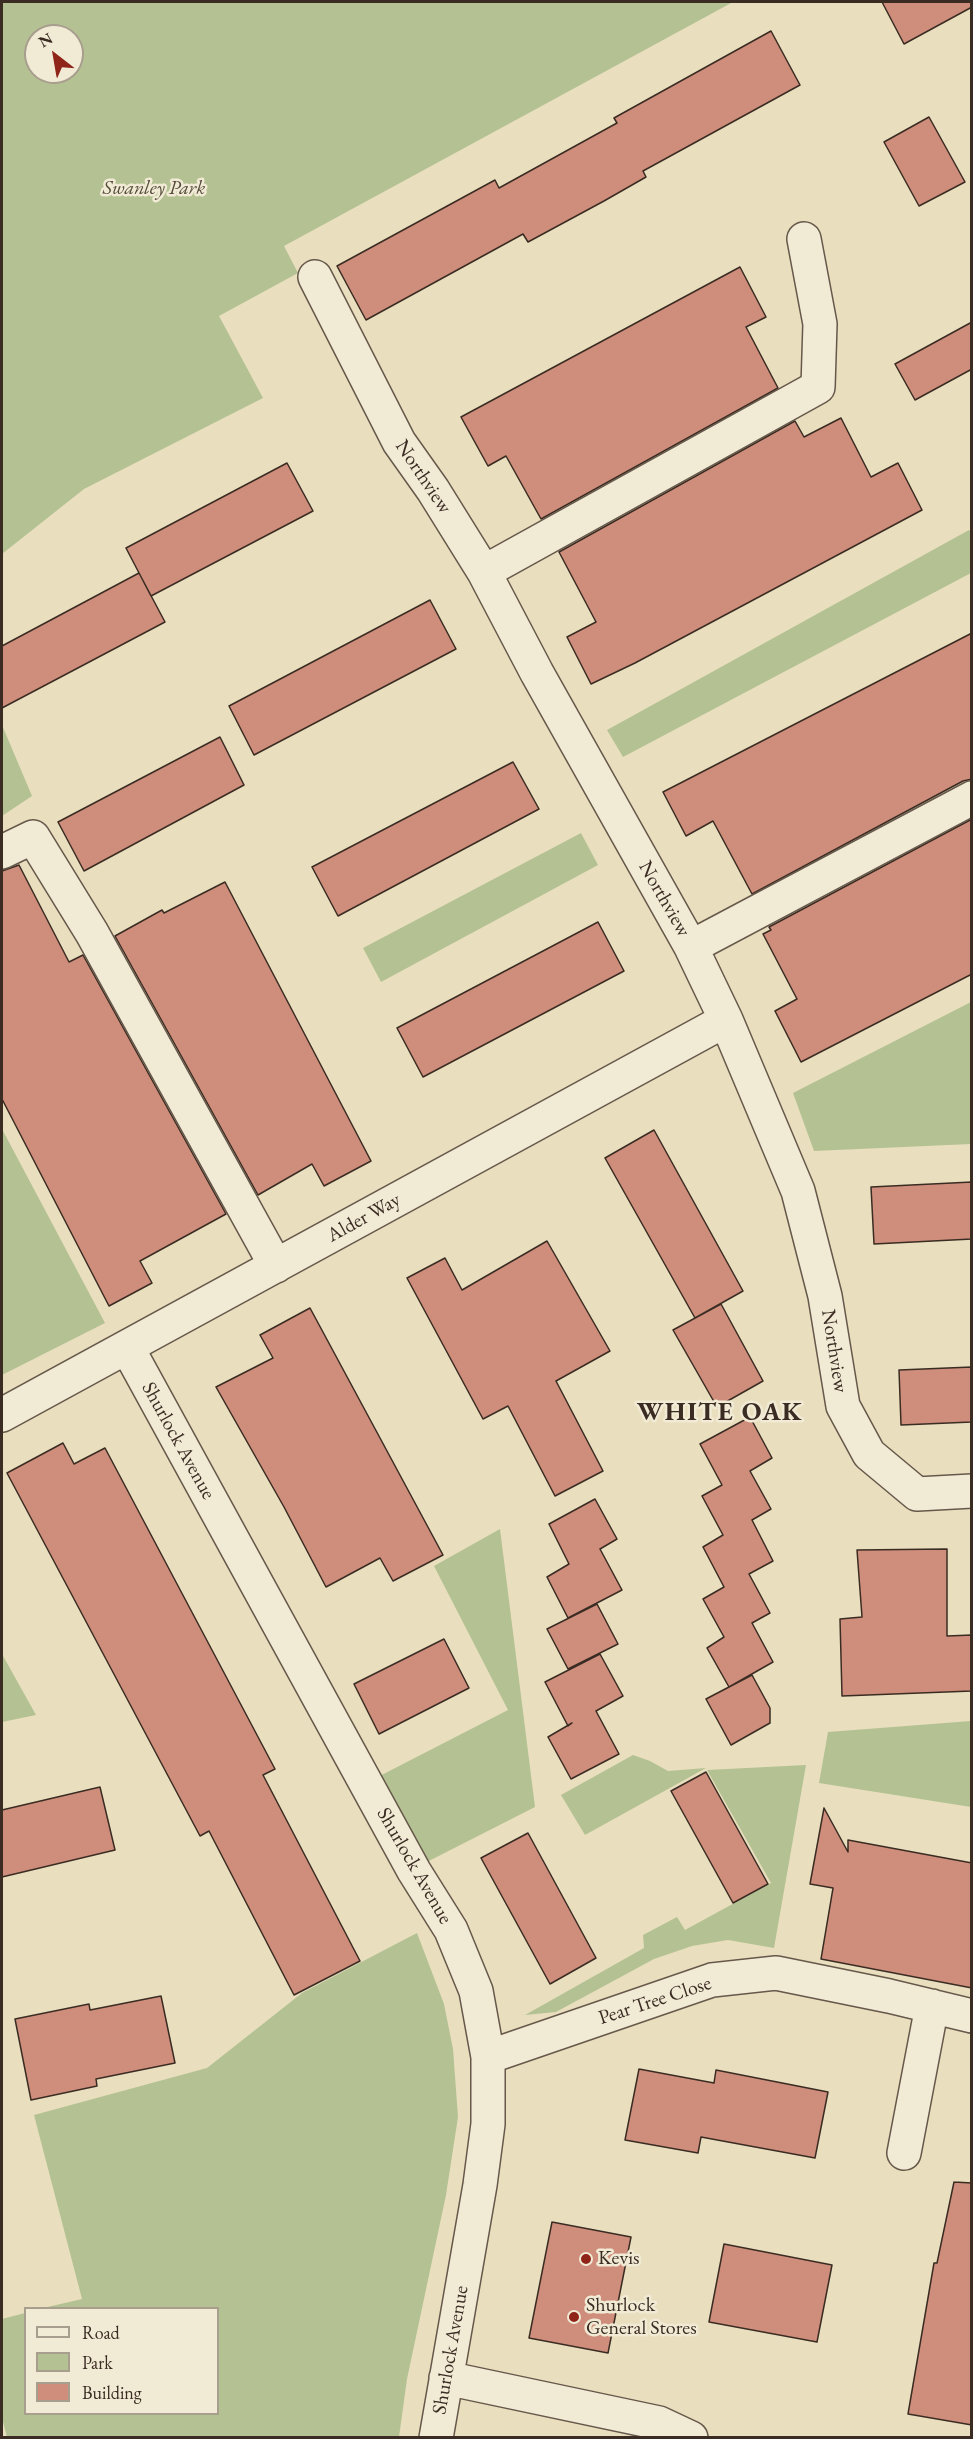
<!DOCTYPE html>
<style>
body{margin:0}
#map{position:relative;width:973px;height:2439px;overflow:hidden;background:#e9debe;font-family:"EB Garamond",serif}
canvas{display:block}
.frame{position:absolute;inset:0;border:3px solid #3b2c23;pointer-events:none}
.legend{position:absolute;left:24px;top:2307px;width:195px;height:108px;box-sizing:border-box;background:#f1ead5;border:2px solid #a89e8e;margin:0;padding:8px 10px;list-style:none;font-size:18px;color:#3b2c23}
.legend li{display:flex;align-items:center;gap:12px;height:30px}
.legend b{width:30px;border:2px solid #a89e8e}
.north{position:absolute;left:24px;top:24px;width:60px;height:60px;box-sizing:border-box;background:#f1ead5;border:2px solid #a89e8e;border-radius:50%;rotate:329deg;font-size:16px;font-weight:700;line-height:24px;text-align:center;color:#3b2c23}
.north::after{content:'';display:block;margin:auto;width:21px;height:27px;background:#8f2418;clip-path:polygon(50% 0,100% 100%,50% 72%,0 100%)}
</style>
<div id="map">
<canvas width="973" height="2439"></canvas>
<div class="frame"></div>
<ul class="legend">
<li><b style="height:8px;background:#f1ead5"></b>Road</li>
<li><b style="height:16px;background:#b4c293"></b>Park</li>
<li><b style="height:16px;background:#ce8e7b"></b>Building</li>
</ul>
<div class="north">N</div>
</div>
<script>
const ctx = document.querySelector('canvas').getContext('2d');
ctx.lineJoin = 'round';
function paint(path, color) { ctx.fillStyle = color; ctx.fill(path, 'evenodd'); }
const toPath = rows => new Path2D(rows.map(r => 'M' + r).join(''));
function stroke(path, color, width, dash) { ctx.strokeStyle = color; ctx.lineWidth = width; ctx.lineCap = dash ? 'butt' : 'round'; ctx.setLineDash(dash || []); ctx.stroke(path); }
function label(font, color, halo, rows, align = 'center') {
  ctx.font = font + ' "EB Garamond",serif'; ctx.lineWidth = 5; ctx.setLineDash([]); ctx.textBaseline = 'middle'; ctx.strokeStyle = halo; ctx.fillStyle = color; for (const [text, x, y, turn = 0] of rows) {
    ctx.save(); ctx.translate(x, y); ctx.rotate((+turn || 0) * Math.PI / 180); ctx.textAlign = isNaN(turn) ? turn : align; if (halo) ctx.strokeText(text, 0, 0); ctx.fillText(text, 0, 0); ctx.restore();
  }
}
paint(toPath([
 [2,2,733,2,284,246,298,273,219,316,263,398,84,489,2,554],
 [36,36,72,36,72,72,36,72],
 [969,530,972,533,971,573,623,757,607,730],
 [2,725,32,796,2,816],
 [581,833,598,865,381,982,363,948],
 [971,1002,971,1144,814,1151,793,1093],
 [2,1129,105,1323,2,1375],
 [500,1529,535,1807,415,1868,368,1782,508,1710,434,1566],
 [2,1654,36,1715,2,1722],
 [971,1721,971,1807,819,1783,828,1732],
 [633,1755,650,1761,668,1771,706,1768,585,1835,561,1795],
 [806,1765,774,1948,728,1940,692,1946,654,1959,556,2012,525,2015,644,1948,643,1935,677,1917,685,1930,771,1883,707,1770],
 [417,1933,444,2004,453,2049,458,2117,446,2195,407,2379,399,2437,7,2437,2,2418,2,2319,25,2313,26,2414,218,2414,218,2308,43,2308,82,2299,34,2115,207,2068,302,1993]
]), '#b4c293');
const building = toPath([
 [882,2,972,2,972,7,904,44,882,2],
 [771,31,800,85,643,171,646,177,604,201,528,242,523,234,366,320,337,266,495,180,499,188,617,123,614,118,771,31],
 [929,117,965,182,919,206,884,142,929,117],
 [740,267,766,317,746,327,778,388,541,519,506,456,488,466,461,417,740,267],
 [972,322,972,369,915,400,895,364,972,322],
 [841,418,871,477,898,463,922,510,635,663,591,684,567,637,596,622,559,552,795,421,804,437,841,418],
 [287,463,313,511,151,596,126,548,287,463],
 [139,573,165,622,2,708,2,646,139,573],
 [430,600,456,649,254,755,229,706,430,600],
 [972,633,972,779,963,781,752,894,713,821,686,836,663,792,972,633],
 [220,737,244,785,84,871,58,822,220,737],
 [513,762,539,809,338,916,312,867,513,762],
 [972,819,972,974,801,1062,775,1011,797,999,763,934,771,930,769,927,972,819],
 [19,865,69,962,83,955,226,1214,140,1261,152,1283,109,1306,2,1099,2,871,19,865],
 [225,882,371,1161,324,1186,312,1164,258,1195,115,936,162,910,164,913,225,882],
 [598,922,624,971,423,1077,397,1028,598,922],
 [654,1130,743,1291,695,1318,605,1158,654,1130],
 [972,1182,972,1239,874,1244,871,1187,972,1182],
 [547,1241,610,1351,556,1381,603,1471,555,1496,508,1406,483,1419,407,1278,445,1258,462,1290,547,1241],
 [721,1304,763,1381,717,1407,673,1330,721,1304],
 [310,1308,443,1555,393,1581,380,1558,326,1587,284,1507,216,1387,273,1358,260,1335,310,1308],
 [972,1367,972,1422,901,1425,899,1370,972,1367],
 [750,1417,772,1458,750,1471,771,1509,752,1520,773,1561,749,1574,770,1613,752,1623,773,1662,729,1687,707,1648,724,1637,703,1599,724,1587,703,1547,723,1535,702,1496,722,1485,700,1444,750,1417],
 [63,1443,74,1464,105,1448,275,1769,263,1775,360,1961,294,1995,209,1831,200,1836,7,1473,63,1443],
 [595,1499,617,1539,600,1549,622,1590,568,1618,547,1577,569,1564,549,1524,595,1499],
 [947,1549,947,1636,972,1635,972,1691,842,1696,840,1619,862,1617,857,1550,947,1549],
 [597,1604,618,1644,568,1669,547,1629,597,1604],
 [444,1639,469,1688,379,1734,354,1684,444,1639],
 [600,1654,623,1696,596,1711,619,1754,571,1779,548,1737,572,1723,568,1726,545,1682,600,1654],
 [752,1675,770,1708,770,1723,731,1745,706,1699,752,1675],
 [706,1772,768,1884,733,1903,671,1791,706,1772],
 [100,1787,115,1850,2,1877,2,1810,100,1787],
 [824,1808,848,1852,848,1840,972,1863,972,1988,821,1959,833,1888,810,1884,824,1808],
 [528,1833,596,1958,550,1984,481,1858,528,1833],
 [161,1996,175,2063,96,2079,97,2086,31,2100,15,2019,89,2004,90,2010,161,1996],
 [639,2069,714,2083,716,2070,828,2092,815,2158,701,2137,698,2153,625,2140,639,2069],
 [954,2182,972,2183,972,2425,908,2414,934,2263,937,2263,954,2182],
 [552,2222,631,2237,608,2353,529,2338,552,2222],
 [724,2244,832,2265,817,2342,709,2322,724,2244]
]);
paint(building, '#ce8e7b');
stroke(building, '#3b2c23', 1.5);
const minor = toPath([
 [315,277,399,442,433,490,484,572,537,673,691,947,726,1020,798,1191,825,1296,843,1406,869,1454,917,1494,972,1491],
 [484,572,818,387,820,324,804,239],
 [2,852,33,837,92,933,276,1266],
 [691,947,972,798],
 [127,1347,414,1871,451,1930,476,1991,488,2057,488,2124,480,2185,436,2438],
 [2,1415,726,1020],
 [488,2057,712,1980,776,1973,889,1996,972,2016],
 [904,2153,932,2006],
 [446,2378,659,2423,691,2438]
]);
stroke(minor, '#66584a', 36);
stroke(minor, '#f1ead5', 33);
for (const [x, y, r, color] of [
 [586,2259,6,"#8f2418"],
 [574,2317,6,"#8f2418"]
]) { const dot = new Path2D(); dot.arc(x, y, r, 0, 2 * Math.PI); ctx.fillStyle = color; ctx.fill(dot); stroke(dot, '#f1ead5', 2); }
label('italic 20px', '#534a39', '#f1ead5', [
 ["Swanley Park",154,189]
]);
label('20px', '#3b2c23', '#f1ead5', [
 ["Northview",423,477,56],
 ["Northview",664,899,60],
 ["Alder Way",364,1218,-29],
 ["Northview",834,1351,81],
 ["Shurlock Avenue",178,1441,61],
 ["Shurlock Avenue",414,1866,60],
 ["Pear Tree Close",655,2001,-18],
 ["Shurlock Avenue",451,2350,-80]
]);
label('20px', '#3b2c23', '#f1ead5', [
 ["Kevis",598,2259],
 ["Shurlock",586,2306],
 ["General Stores",586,2329]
], 'left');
ctx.letterSpacing = '1.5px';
label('bold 26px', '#3b2c23', '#f1ead5', [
 ["WHITE OAK",720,1413]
]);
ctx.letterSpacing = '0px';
</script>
